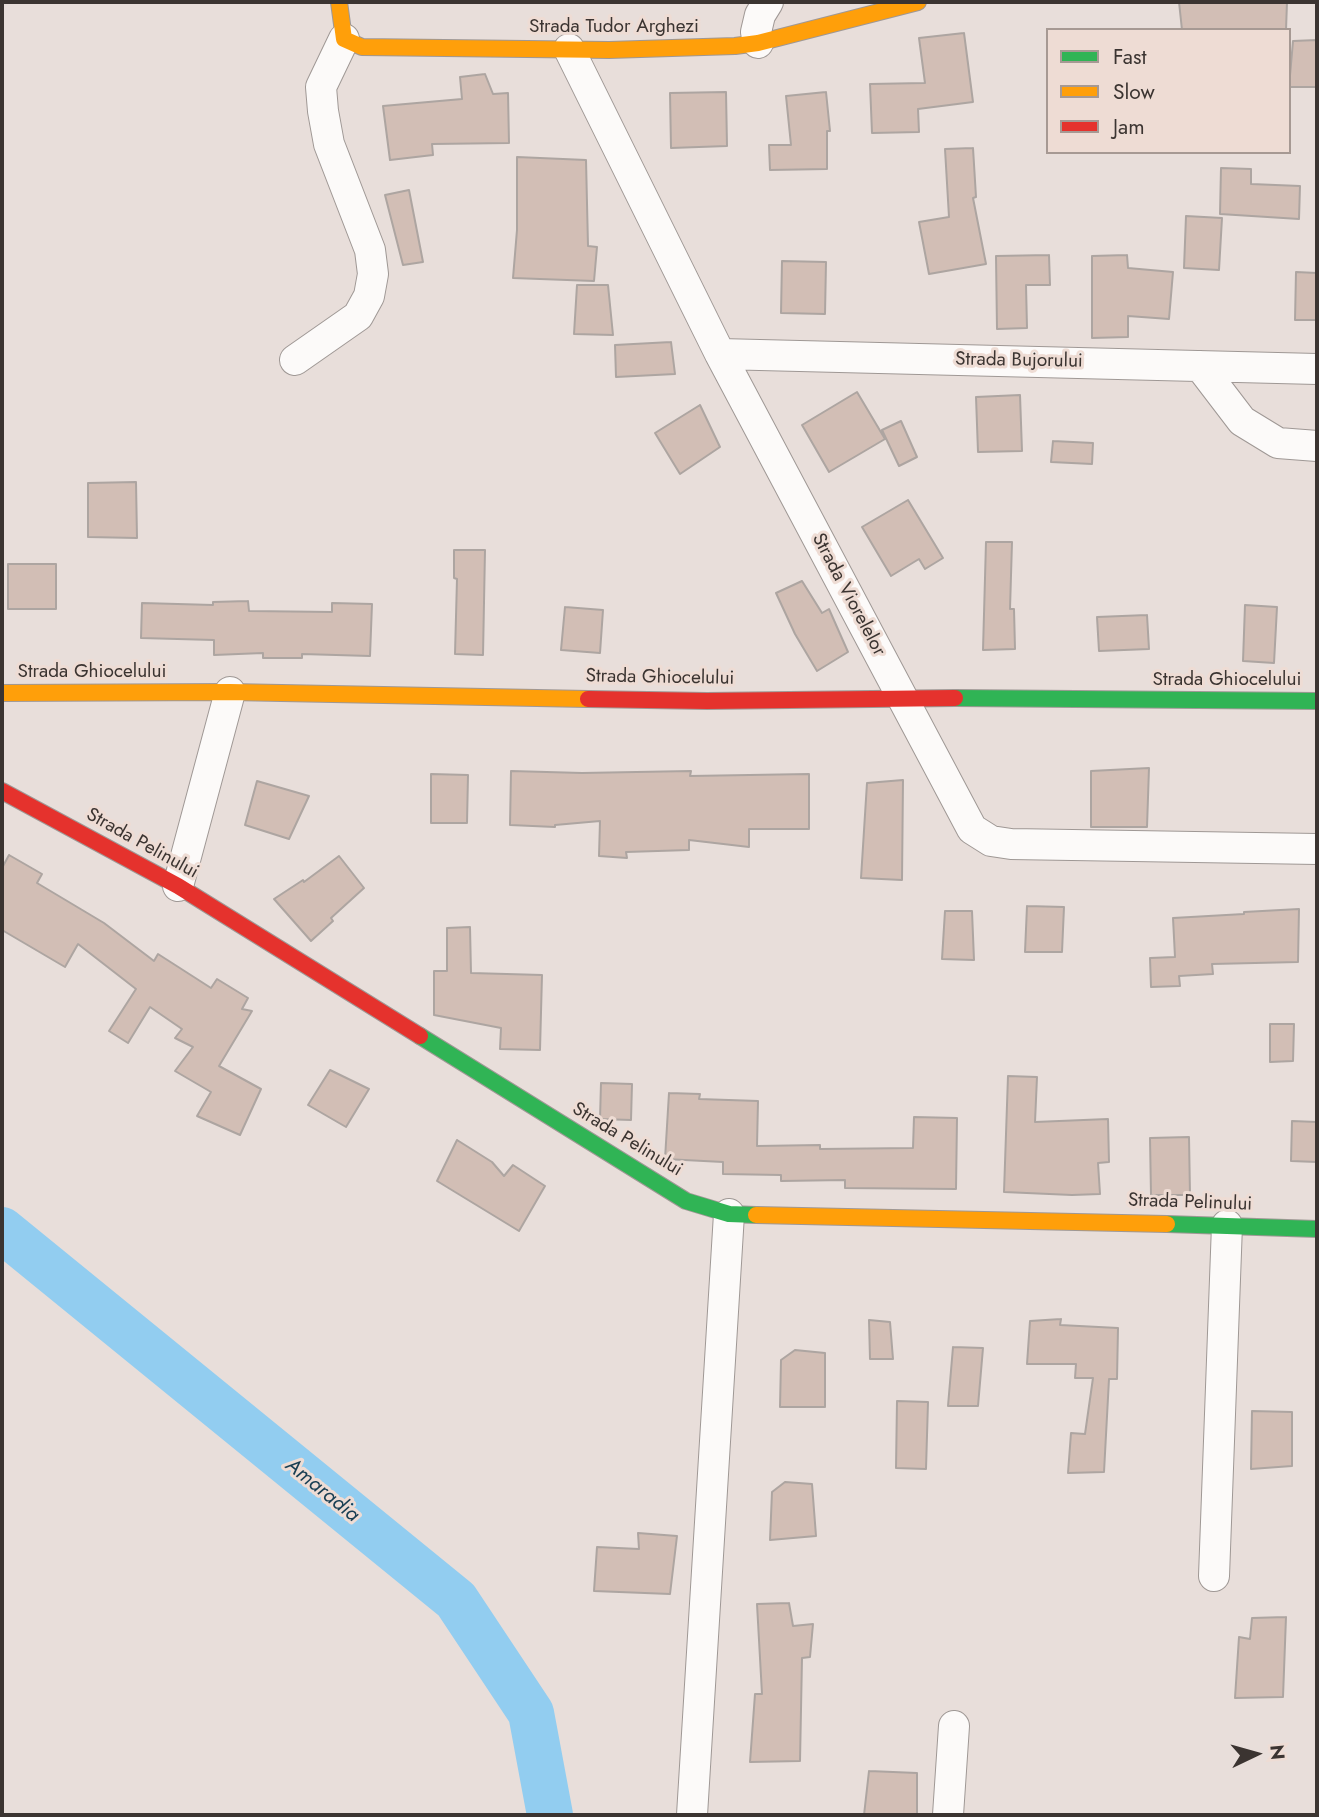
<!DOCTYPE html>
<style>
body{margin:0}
#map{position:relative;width:1319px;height:1817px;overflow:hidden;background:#e8deda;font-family:Jost,sans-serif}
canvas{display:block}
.frame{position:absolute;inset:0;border:4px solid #3b3431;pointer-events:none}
.legend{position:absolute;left:1046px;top:28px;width:245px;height:126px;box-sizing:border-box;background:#eedcd4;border:2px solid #a69993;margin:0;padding:9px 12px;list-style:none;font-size:21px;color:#3b3431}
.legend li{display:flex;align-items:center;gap:14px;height:35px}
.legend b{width:35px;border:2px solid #a69993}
.north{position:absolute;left:1221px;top:1719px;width:70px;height:70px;-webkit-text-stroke:5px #eedcd4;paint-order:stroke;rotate:85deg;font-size:19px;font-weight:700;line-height:28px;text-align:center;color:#3b3431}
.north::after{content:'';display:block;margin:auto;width:24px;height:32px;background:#3b3431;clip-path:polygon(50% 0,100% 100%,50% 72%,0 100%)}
</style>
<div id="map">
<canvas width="1319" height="1817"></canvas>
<div class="frame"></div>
<ul class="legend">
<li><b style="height:9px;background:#30b455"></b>Fast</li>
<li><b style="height:9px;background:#ff9f0a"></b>Slow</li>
<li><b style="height:9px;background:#e5322d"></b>Jam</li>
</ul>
<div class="north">N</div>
</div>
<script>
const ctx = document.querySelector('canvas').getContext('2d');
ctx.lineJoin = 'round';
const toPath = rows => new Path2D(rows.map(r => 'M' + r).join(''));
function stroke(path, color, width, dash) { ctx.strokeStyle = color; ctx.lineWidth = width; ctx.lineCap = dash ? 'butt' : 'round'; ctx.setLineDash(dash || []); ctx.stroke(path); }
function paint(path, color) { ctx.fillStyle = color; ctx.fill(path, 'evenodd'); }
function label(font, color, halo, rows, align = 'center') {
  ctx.font = font + ' Jost,sans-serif'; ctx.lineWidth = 6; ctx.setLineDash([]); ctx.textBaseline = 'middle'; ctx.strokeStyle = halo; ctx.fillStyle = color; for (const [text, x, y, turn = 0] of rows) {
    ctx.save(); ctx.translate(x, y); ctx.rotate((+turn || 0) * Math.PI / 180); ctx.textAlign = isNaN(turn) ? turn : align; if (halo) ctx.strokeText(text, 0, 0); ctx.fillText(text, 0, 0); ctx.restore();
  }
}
stroke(toPath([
 [2,1230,456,1600,531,1713,550,1815]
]), '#92cdf0', 46);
const building = toPath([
 [1179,2,1287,2,1286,30,1182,30,1179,2],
 [964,33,973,102,918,109,919,132,872,133,870,84,925,83,919,38,964,33],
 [1317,40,1317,87,1289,87,1293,41,1317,40],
 [485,74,493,94,508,93,509,143,432,144,433,155,390,160,383,106,462,99,460,77,485,74],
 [726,92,727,146,671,148,670,93,726,92],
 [826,92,830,131,827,131,827,169,770,170,769,145,791,145,786,96,826,92],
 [973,148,976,197,973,198,986,264,929,274,919,222,949,217,945,149,973,148],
 [517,157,586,160,588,246,597,247,594,281,513,278,517,230,517,157],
 [1221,168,1251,169,1251,184,1300,186,1299,219,1220,214,1221,168],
 [409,190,423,262,403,265,385,195,409,190],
 [1186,216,1222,218,1219,270,1184,268,1186,216],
 [1049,255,1050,285,1026,285,1027,328,997,329,996,256,1049,255],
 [1127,255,1128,268,1173,272,1169,319,1128,316,1128,337,1092,338,1092,256,1127,255],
 [782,261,826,262,825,314,781,313,782,261],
 [1296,272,1317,273,1317,320,1295,320,1296,272],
 [577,285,608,285,613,335,574,334,577,285],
 [671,342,675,374,616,377,615,345,671,342],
 [857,392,885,439,829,472,802,425,857,392],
 [1020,395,1022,451,978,452,976,397,1020,395],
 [700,405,720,447,680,474,655,433,700,405],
 [901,421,917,457,899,466,882,430,901,421],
 [1053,441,1093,443,1092,464,1051,462,1053,441],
 [136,482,137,538,88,537,88,483,136,482],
 [908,500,943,558,925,569,919,559,891,576,862,527,908,500],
 [986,542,1012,542,1010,609,1014,609,1015,649,983,650,986,542],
 [454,550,485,550,483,655,455,654,457,579,454,578,454,550],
 [8,564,56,564,56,609,8,609,8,564],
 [802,581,822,613,829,609,848,652,817,671,795,634,776,593,802,581],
 [248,601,249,611,332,612,332,603,372,604,370,656,302,654,302,658,263,658,263,653,214,655,214,640,141,638,142,603,213,605,213,602,248,601],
 [1245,605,1277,607,1274,663,1243,661,1245,605],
 [565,607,603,610,600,653,561,650,565,607],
 [1147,615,1149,649,1099,651,1097,617,1147,615],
 [1149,768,1147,827,1091,827,1091,771,1149,768],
 [511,771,582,773,691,771,690,776,809,774,809,829,749,829,749,847,689,840,689,850,626,852,627,858,599,856,600,821,555,825,555,827,510,825,511,771],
 [431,774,468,775,467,823,431,823,431,774],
 [903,780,902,880,861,878,867,783,903,780],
 [257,781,309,796,289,839,245,825,257,781],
 [9,855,42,874,37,883,104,923,154,961,158,954,211,988,217,979,248,998,242,1009,252,1011,219,1066,261,1089,240,1135,197,1116,211,1092,175,1071,193,1047,175,1038,182,1029,150,1007,128,1043,109,1031,136,989,78,944,65,967,2,930,2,868,9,855],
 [339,856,364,888,331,918,333,921,311,941,274,899,303,880,304,882,339,856],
 [1027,906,1064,907,1062,952,1025,952,1027,906],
 [1299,909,1298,962,1212,964,1213,974,1179,976,1180,986,1151,987,1150,958,1175,957,1173,918,1244,914,1244,912,1299,909],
 [945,911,972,911,974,960,942,959,945,911],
 [470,927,471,973,542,975,540,1050,500,1049,501,1028,434,1015,434,971,447,971,447,928,470,927],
 [1270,1024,1294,1024,1293,1061,1270,1062,1270,1024],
 [330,1070,369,1089,346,1127,308,1105,330,1070],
 [1008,1076,1037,1077,1035,1122,1108,1119,1109,1162,1098,1163,1100,1194,1072,1195,1004,1192,1008,1076],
 [601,1083,632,1084,631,1120,600,1119,601,1083],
 [669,1093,700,1094,699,1099,758,1101,757,1146,820,1145,820,1149,913,1148,914,1117,957,1118,956,1189,845,1188,845,1180,781,1181,781,1175,723,1174,723,1162,665,1159,669,1093],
 [1292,1121,1317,1122,1317,1162,1291,1161,1292,1121],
 [1189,1137,1190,1195,1151,1195,1150,1138,1189,1137],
 [457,1140,492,1162,504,1176,513,1165,545,1186,519,1231,437,1181,457,1140],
 [1061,1319,1060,1325,1118,1328,1117,1379,1109,1379,1104,1472,1068,1473,1071,1433,1085,1434,1093,1378,1075,1378,1076,1364,1027,1364,1030,1321,1061,1319],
 [869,1320,890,1322,893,1359,870,1359,869,1320],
 [953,1347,983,1348,978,1406,948,1406,953,1347],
 [795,1350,825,1353,825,1407,780,1407,781,1360,795,1350],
 [897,1401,928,1402,926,1469,896,1468,897,1401],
 [1252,1411,1292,1412,1292,1466,1251,1469,1252,1411],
 [785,1482,812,1484,816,1536,770,1540,772,1492,785,1482],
 [638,1533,677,1536,670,1594,594,1591,597,1547,639,1549,638,1533],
 [789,1603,793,1626,813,1624,810,1657,802,1658,800,1761,750,1762,755,1694,762,1694,757,1604,789,1603],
 [1286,1617,1283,1697,1235,1698,1239,1637,1250,1639,1252,1618,1286,1617],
 [869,1771,917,1773,917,1815,864,1815,869,1771]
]);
paint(building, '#d2beb5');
stroke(building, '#ada5a1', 2);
const street = toPath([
 [758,43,756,32,760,15,768,2],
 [569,49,720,354,972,829,991,841,1011,844,1317,849],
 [720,354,1317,369],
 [295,360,358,316,369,296,373,274,370,250,329,144,323,111,321,87,344,39],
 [1200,366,1242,421,1278,443,1317,446],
 [178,886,230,692],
 [1214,1576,1227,1225],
 [692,1815,729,1214],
 [948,1815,954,1726]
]);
const fast = toPath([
 [955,698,1317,701],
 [420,1036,686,1201,729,1214,756,1215],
 [1167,1224,1317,1229]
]);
const slow = toPath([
 [339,2,344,39,362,47,609,50,735,46,758,43,918,2],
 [2,693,230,692,588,699],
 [756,1215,1167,1224]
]);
const jam = toPath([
 [588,699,707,701,955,698],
 [2,791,178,886,420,1036]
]);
stroke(street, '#9f9895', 32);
stroke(fast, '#9f9895', 18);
stroke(slow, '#9f9895', 18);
stroke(jam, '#9f9895', 18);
stroke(street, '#fcfaf9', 30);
stroke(fast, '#30b455', 16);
stroke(slow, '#ff9f0a', 16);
stroke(jam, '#e5322d', 16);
label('19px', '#3b3431', '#eedcd4', [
 ["Strada Tudor Arghezi",614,27],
 ["Strada Bujorului",1019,361,1],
 ["Strada Viorelelor",848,595,62],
 ["Strada Ghiocelului",92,672],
 ["Strada Ghiocelului",660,678,1],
 ["Strada Ghiocelului",1227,680],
 ["Strada Pelinului",142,844,29],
 ["Strada Pelinului",627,1140,31],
 ["Strada Pelinului",1190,1203,2]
]);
label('italic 21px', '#183e53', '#eedcd4', [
 ["Amaradia",322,1491,39]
]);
</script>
